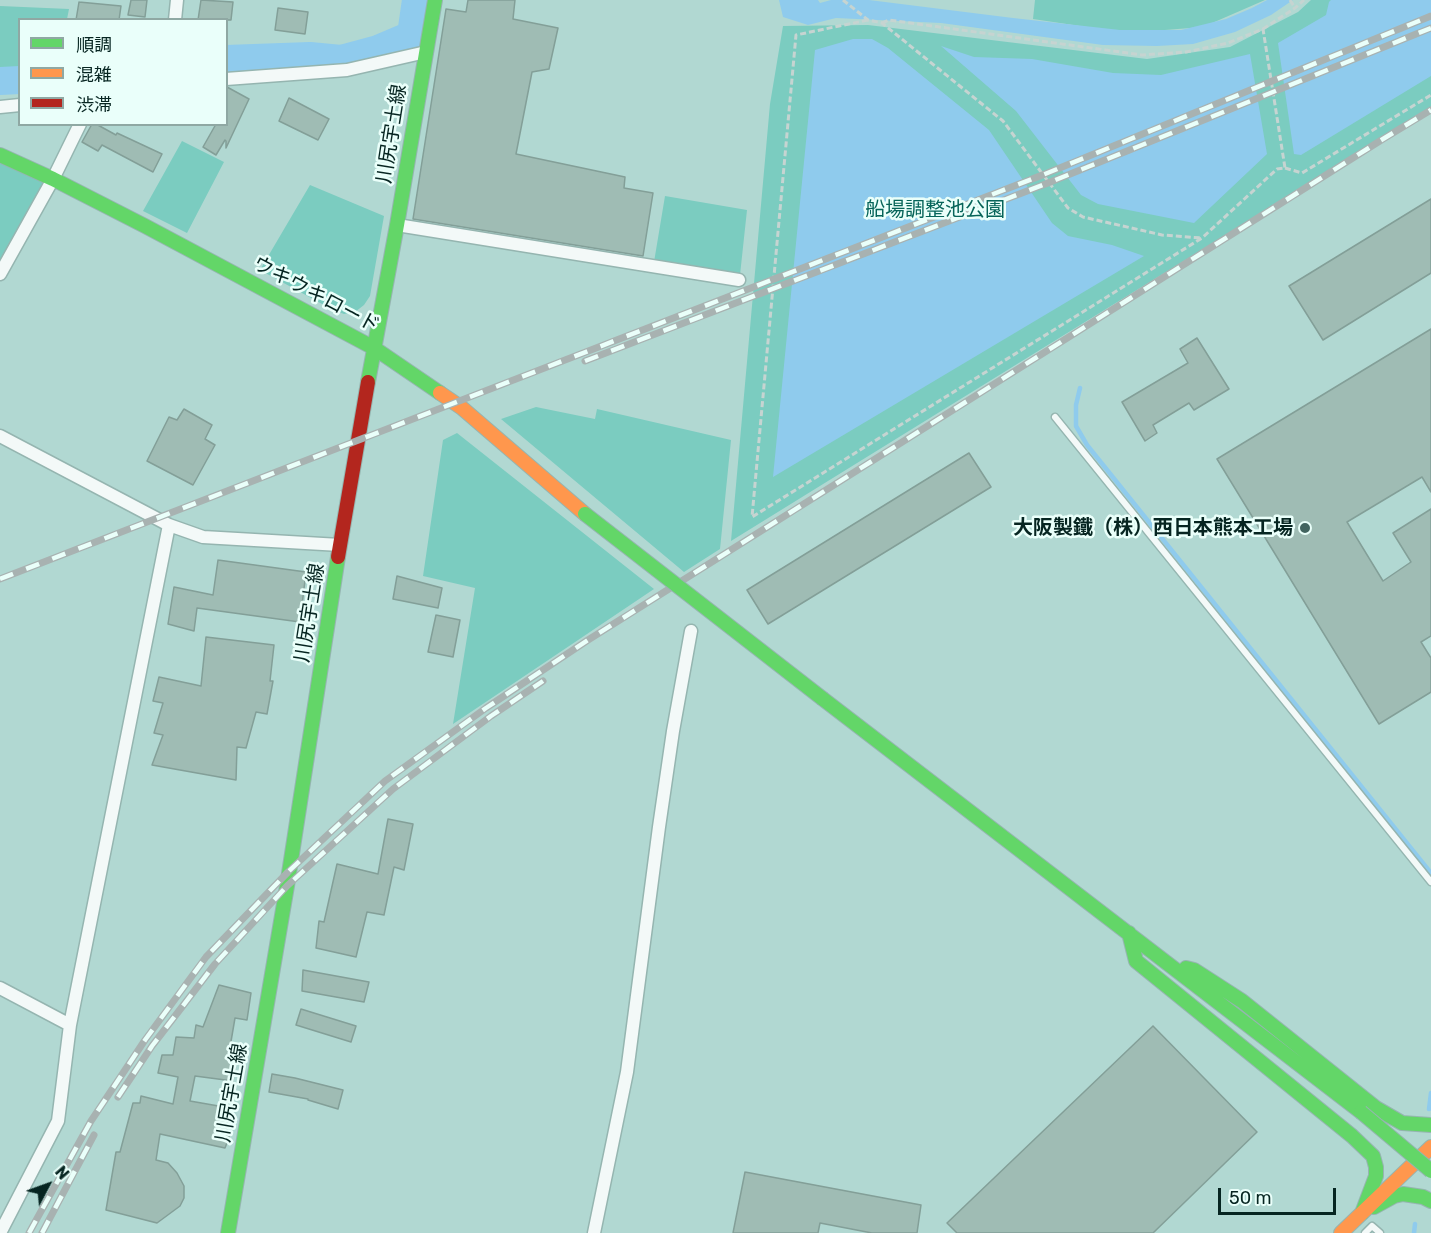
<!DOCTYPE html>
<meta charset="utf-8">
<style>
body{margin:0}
#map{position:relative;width:1431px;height:1233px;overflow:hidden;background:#b1d8d2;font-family:Rubik,"Noto Sans JP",sans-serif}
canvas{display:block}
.legend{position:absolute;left:18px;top:18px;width:210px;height:108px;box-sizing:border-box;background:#eafffa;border:2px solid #8fa8a3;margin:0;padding:8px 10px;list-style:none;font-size:18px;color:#062521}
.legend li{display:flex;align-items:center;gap:12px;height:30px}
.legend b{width:30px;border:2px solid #8fa8a3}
.north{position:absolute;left:18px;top:1155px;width:60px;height:60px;-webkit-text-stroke:4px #eafffa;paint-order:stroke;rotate:49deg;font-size:16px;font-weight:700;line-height:24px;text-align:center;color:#062521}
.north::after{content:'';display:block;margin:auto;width:21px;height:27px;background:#062521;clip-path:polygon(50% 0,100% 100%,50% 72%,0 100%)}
.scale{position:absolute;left:1218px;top:1188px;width:118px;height:27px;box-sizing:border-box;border:3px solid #062521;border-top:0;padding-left:8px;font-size:18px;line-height:21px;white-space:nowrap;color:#062521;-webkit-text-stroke:4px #eafffa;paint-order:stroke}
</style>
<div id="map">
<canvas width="1431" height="1233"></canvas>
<ul class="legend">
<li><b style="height:8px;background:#63d668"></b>順調</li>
<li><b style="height:8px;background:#ff974d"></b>混雑</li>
<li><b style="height:8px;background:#b3261e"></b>渋滞</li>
</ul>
<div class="north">N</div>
<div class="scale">50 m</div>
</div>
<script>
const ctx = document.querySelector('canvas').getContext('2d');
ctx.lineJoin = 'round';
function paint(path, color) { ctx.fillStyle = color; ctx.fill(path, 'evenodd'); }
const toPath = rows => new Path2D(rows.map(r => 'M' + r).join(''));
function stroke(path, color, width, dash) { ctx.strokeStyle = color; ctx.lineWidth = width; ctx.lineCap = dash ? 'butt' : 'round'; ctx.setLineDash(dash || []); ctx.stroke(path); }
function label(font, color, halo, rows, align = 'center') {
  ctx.font = font + ' Rubik,"Noto Sans JP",sans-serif'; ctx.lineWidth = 5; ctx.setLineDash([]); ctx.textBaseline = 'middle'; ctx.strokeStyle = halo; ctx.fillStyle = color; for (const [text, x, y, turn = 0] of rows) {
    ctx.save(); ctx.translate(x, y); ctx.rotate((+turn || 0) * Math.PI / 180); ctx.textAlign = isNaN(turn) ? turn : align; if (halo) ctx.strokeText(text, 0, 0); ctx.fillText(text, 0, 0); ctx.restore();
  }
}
paint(toPath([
 [1035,0,1265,0,1203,27,1127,33,1033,19],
 [1311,0,1431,0,1431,108,731,541,770,104,783,26,868,25,1147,59,1230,47,1298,12],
 [0,6,69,9,67,19,20,20,19,71,0,72],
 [182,141,224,162,187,233,143,211],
 [0,163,44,183,0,262],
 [310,185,384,216,370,296,364,305,355,312,344,314,333,310,260,270],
 [665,196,747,210,740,275,654,262],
 [536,407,595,419,597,409,731,440,720,549,684,572,501,419],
 [457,433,654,589,453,724,475,588,423,576,443,440]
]), '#7bccc0');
paint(toPath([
 [779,0,818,0,820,3,831,0,869,0,1013,18,1120,30,1181,30,1226,19,1252,8,1267,0,1293,0,1271,15,1235,32,1193,44,1157,46,1103,45,941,23,836,18,808,25,783,17],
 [1331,0,1431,0,1431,76,1301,155,1294,154,1278,43,1326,15,1329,2],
 [853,39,872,39,888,48,989,130,1052,223,1068,236,1112,245,1144,256,773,477,815,50],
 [941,46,974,57,1032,59,1113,73,1161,75,1250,54,1267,154,1194,223,1098,204,1081,195,1016,111]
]), '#8fcbed');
stroke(toPath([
 [1080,388,1076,405,1076,426,1087,445,1431,873],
 [1429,1109,1431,1093],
 [1414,1233,1415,1224]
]), '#8fcbed', 4.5);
stroke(toPath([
 [226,59,310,56,341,59,378,49,411,35,416,0],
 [0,81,20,80]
]), '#8fcbed', 28);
const building = toPath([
 [131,0,147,0,145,17,128,15,131,0],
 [201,0,233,2,231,20,198,20,201,0],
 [468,0,515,0,513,19,558,28,549,69,532,72,516,154,625,177,624,188,653,193,643,256,413,219,446,9,466,12,468,0],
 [79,2,121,6,119,20,76,20,79,2],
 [278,8,308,12,305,34,275,30,278,8],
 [227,87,249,99,226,148,226,141,225,140,216,155,203,147,216,124,226,124,227,87],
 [289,98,329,119,318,140,279,121,289,98],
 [92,124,96,124,116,135,117,133,162,154,153,172,102,145,98,151,82,142,92,124],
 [1431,199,1431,273,1323,340,1289,286,1431,199],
 [1431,329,1431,492,1422,477,1347,522,1383,581,1411,562,1393,533,1431,509,1431,636,1421,642,1431,658,1431,692,1379,724,1217,459,1431,329],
 [1197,338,1229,389,1194,410,1189,403,1153,425,1157,433,1145,441,1122,402,1188,363,1180,349,1197,338],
 [184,409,212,425,205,439,215,445,193,485,147,461,169,417,177,420,184,409],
 [969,453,991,487,768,624,747,590,969,453],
 [218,560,306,572,300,622,197,608,194,631,168,624,174,587,213,595,218,560],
 [397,576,442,588,438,608,393,599,397,576],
 [436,615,460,620,453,657,428,652,436,615],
 [206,637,274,645,270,681,273,681,267,714,256,712,246,748,237,747,236,780,152,765,163,735,154,733,163,703,153,701,159,677,201,686,206,637],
 [388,819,413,824,404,870,394,867,384,915,367,912,356,957,316,948,319,921,324,922,337,864,378,874,388,819],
 [303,970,369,982,364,1002,302,991,303,970],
 [219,985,251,993,247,1020,235,1018,228,1059,236,1060,233,1081,195,1076,190,1101,230,1108,226,1135,230,1135,225,1148,160,1134,156,1160,168,1163,177,1173,184,1186,184,1198,180,1206,157,1223,106,1210,116,1152,120,1152,133,1103,140,1103,141,1096,173,1104,178,1077,158,1073,162,1055,173,1055,176,1037,194,1038,196,1025,203,1027,219,985],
 [301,1009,356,1026,351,1042,296,1025,301,1009],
 [1153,1026,1257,1132,1153,1233,957,1233,947,1223,1153,1026],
 [272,1074,295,1078,343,1090,338,1109,308,1100,308,1099,269,1092,272,1074],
 [745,1172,921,1205,917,1233,872,1233,820,1223,818,1233,733,1233,745,1172]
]);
paint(building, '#9fbcb4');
stroke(building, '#839f98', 1.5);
const lane = toPath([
 [1055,417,1431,882],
 [1365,1233,1372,1226,1380,1233]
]);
const street = toPath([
 [175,20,177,0],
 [226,79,347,70,426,52],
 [0,107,20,105],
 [397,225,739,280],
 [0,274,53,179,80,124],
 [0,436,169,525,203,537,340,545],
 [0,988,70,1025],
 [0,1233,58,1121,70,1025,169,525],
 [594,1233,627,1072,659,827,673,731,691,631]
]);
const fast = toPath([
 [0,155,53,179,145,226,374,348,440,393],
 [368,382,397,225,435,0],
 [823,699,1361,1112],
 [1129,933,1136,961,1352,1136,1373,1156,1376,1167,1376,1176,1362,1213],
 [1186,968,1194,970,1242,1001,1376,1108,1402,1123,1431,1125],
 [1374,1207,1394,1196,1403,1194,1423,1197,1431,1201],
 [228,1233,287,886,338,557]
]);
const slow = toPath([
 [440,393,462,408,585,514],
 [1341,1233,1431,1147]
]);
const jam = toPath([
 [338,557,368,382]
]);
stroke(lane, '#95b5b0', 9);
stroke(street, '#95b5b0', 15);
stroke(fast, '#95b5b0', 16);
stroke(slow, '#95b5b0', 16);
stroke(jam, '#95b5b0', 16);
stroke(toPath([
 [843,0,868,20,882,23,1003,121,1068,208,1083,217,1162,235,1202,238,752,517,796,35,868,20],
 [1290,0,1295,8],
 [882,23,889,20,1142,55,1186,52,1228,43,1263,29,1285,168,1277,169,1202,238],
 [1263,29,1295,8,1304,0],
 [1285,168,1302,173,1431,95]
]), '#c6d4d1', 3, [6, 3]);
stroke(lane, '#f3f9f8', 6);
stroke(street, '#f3f9f8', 12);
stroke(fast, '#63d668', 14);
stroke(slow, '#ff974d', 14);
stroke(jam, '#b3261e', 14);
const rail = toPath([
 [585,361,1048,183,1431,28],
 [0,579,1045,174,1431,16],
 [118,1097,152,1046,215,964,287,886,393,789,491,716,543,681],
 [29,1233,91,1121,145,1040,206,957,288,872,385,781,486,708,588,640,1383,139,1431,110],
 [42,1233,94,1135]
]);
stroke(rail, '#a8b2b1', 7);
stroke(rail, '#eafffa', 4.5, [14]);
const fastBridge = toPath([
 [585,514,823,699],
 [1361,1112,1431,1171]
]);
stroke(fastBridge, '#95b5b0', 16, []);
stroke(fastBridge, '#63d668', 14);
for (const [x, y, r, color] of [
 [1305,528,6,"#42645f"]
]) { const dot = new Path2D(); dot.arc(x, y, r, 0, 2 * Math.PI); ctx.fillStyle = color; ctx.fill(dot); stroke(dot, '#eafffa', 2); }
label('20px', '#062521', '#eafffa', [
 ["川尻宇土線",392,134,-81],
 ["ウキウキロード",316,295,28],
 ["川尻宇土線",310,613,-81],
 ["川尻宇土線",232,1093,-80]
]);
label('20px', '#066459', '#eafffa', [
 ["船場調整池公園",935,210]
]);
label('bold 20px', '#062521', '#eafffa', [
 ["大阪製鐵（株）西日本熊本工場",1293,528]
], 'right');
</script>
